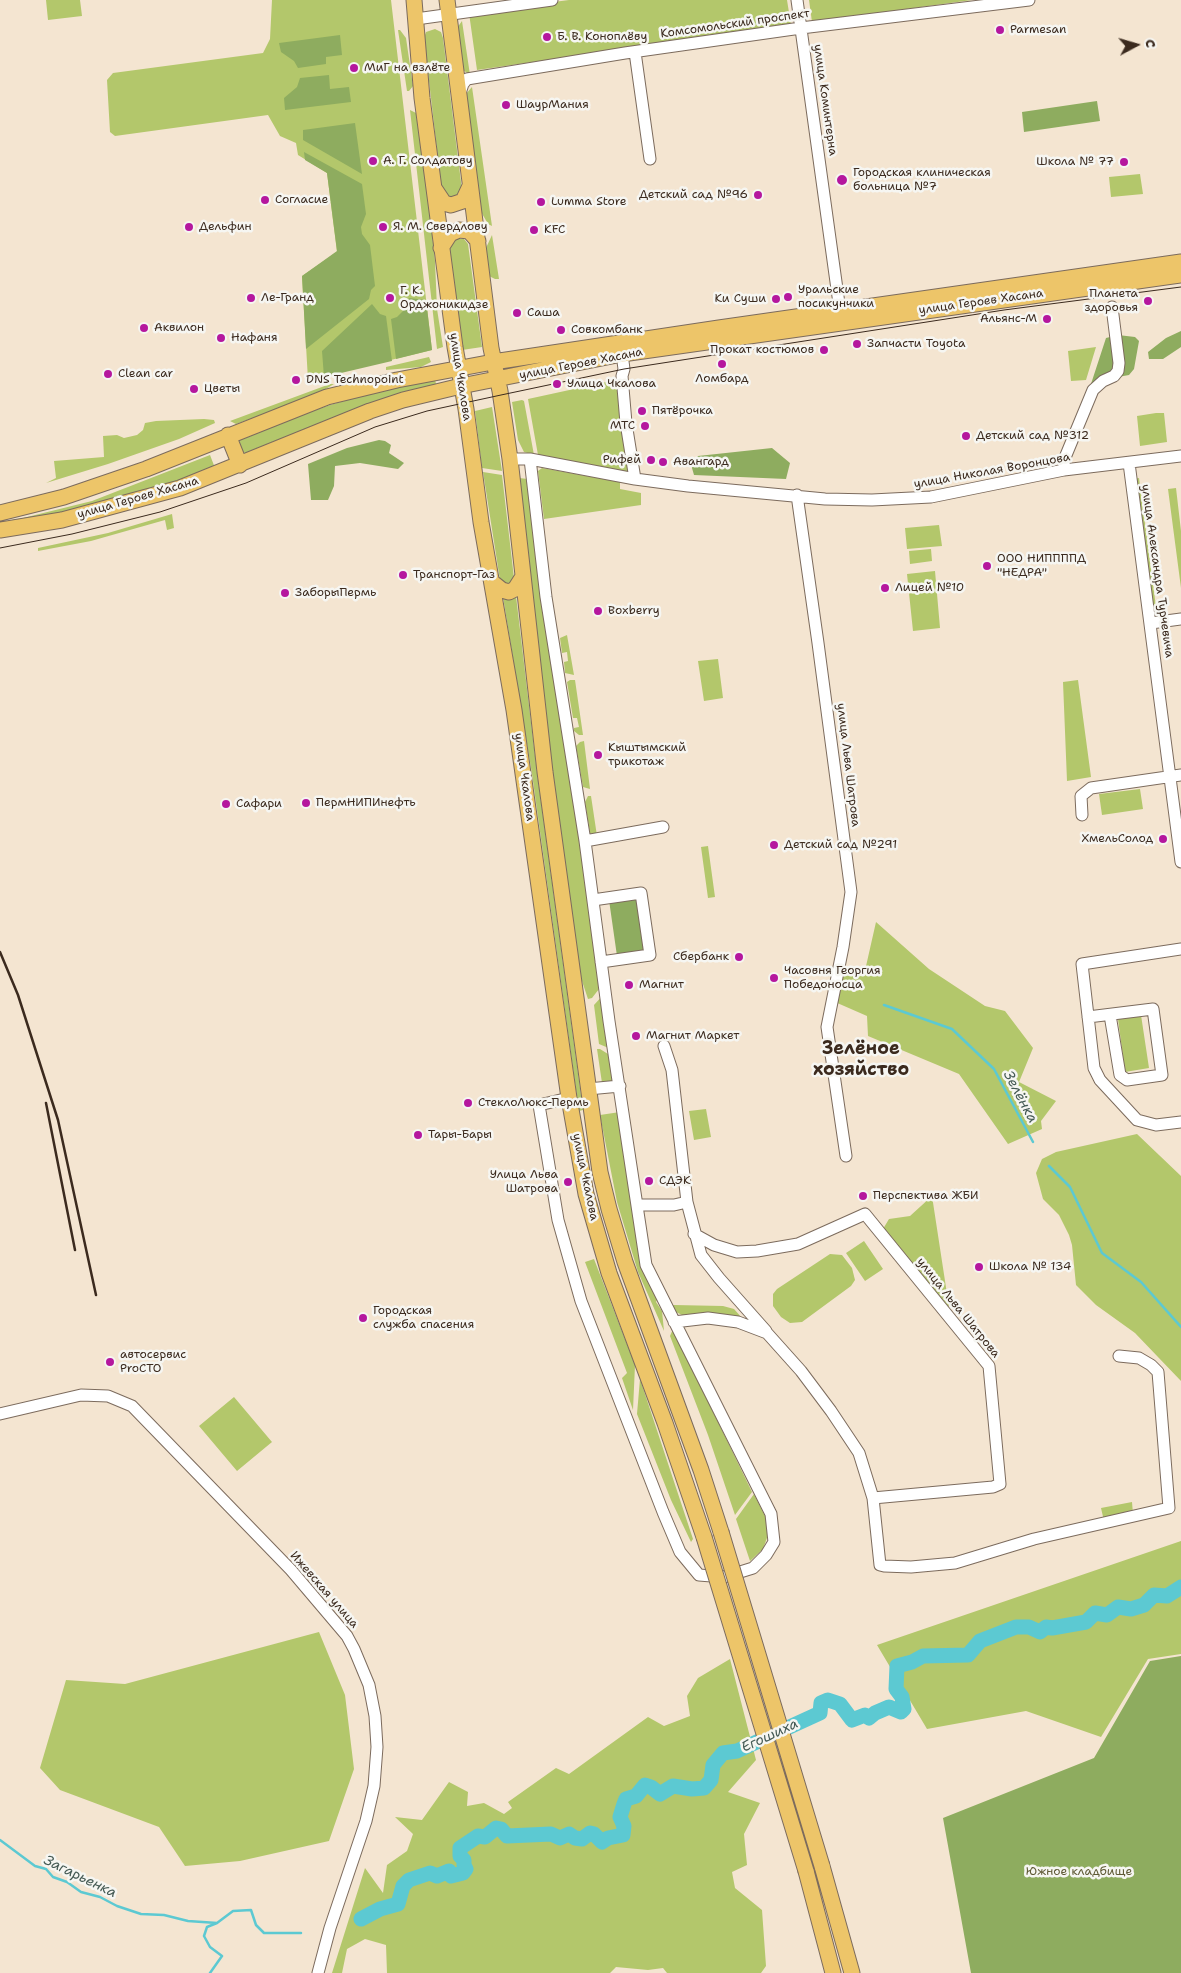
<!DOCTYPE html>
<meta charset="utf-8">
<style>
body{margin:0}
#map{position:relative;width:1181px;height:1973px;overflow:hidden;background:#f4e5d1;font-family:"Shantell Sans",sans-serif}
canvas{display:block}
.north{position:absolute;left:1111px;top:20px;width:50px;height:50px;-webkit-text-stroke:4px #f6f6f2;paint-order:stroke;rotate:84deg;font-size:14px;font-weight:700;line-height:20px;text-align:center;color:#3b2a1e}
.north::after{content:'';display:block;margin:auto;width:18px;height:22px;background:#3b2a1e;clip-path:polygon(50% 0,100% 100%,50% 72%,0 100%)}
</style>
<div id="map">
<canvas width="1181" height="1973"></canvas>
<div class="north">С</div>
</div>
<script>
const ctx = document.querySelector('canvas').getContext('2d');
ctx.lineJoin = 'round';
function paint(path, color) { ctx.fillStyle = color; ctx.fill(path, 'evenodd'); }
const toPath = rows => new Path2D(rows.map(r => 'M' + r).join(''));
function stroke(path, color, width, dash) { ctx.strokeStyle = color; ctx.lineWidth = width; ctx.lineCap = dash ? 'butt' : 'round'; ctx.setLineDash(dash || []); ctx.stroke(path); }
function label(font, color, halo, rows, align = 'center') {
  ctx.font = font + ' "Shantell Sans",sans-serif'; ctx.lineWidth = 5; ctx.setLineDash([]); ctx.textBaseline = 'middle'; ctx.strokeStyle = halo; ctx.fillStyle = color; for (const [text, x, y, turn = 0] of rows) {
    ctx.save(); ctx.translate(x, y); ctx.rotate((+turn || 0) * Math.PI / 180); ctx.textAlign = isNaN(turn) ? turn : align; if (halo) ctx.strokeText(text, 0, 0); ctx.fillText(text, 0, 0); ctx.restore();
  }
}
paint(toPath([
 [46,0,80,0,82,16,48,20],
 [272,0,391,0,432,350,308,380,302,276,337,252,327,173,298,155,296,143,280,136,268,115,115,136,110,132,107,80,113,73,263,53,270,39],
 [569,0,787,0,791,25,477,70,469,13],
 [809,0,972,0,812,22],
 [462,21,470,75,463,70,457,28],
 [435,29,441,32,443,38,462,190,460,194,451,199,442,193,424,38,426,32],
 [398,30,400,30,406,38,413,86,409,91,407,91],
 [472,87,492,226,488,224,480,210,465,95],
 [410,110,416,113,430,216,435,261,437,309,443,347,437,349],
 [1140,174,1143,194,1111,197,1109,177],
 [492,235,499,279,495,279,489,276,485,250],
 [457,238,464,239,468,244,482,347,462,350,448,247],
 [1096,347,1086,380,1071,381,1068,351],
 [429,357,431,362,421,367,386,370,386,367],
 [435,379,436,384,367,404,245,453,241,451,238,441,240,437,330,405,365,395],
 [620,379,631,473,538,455,528,399],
 [330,384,334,384,316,395,236,424,230,421],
 [522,400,524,401,534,455,524,452,518,440,512,402],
 [492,407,502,471,482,468,475,411],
 [1156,413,1164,413,1167,442,1140,446,1137,416],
 [204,419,214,420,215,423,179,439,108,464,46,483,56,478,54,461,104,457,103,436,117,435,124,438,137,435,143,430,145,423,156,421],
 [210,455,215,468,185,480,81,510,0,525,0,522,23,518,92,501],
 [542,468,620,482,620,489,641,493,641,505,544,519,538,471],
 [483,472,502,475,514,578,509,585,500,580],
 [519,478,528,479,570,754,599,989,592,998,588,999,580,975,552,772],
 [1139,478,1156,607,1150,608,1133,479],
 [1176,488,1181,531,1181,588,1168,489],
 [172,514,174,528,167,530,165,520,91,541,38,551,38,548,108,533],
 [939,525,942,546,907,549,905,528],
 [931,549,932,561,910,564,909,551],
 [935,571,940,628,913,631,907,574],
 [516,596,537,773,583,1110,579,1111,532,774,503,597],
 [567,635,574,675,565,673,564,662,568,661,567,652,562,653,560,638],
 [718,659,723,698,704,701,698,661],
 [570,680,575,680,583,735,579,735,574,731,574,728,579,727,577,718,573,718,567,682],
 [1078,680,1091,777,1067,781,1063,682],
 [584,741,590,789,583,787,576,746,580,742],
 [1140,789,1143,809,1102,815,1099,794],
 [588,796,591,796,597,836,590,833,585,802],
 [708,846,715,897,708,898,701,847],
 [876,922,929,969,985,1006,1005,1011,1033,1048,1019,1082,1056,1101,1041,1121,1042,1129,1008,1144,959,1074,868,1036,867,1016,835,1002,843,974,864,975],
 [604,994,611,1049,599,1044,594,1005],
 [1141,1015,1149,1068,1125,1072,1118,1019],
 [597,1049,600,1049,608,1054,614,1078,610,1082,602,1083],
 [706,1109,711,1137,694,1140,689,1111],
 [620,1112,658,1298,656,1302,662,1311,664,1331,638,1272,617,1202,600,1115],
 [1137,1134,1181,1176,1181,1381,1135,1333,1096,1305,1076,1285,1072,1245,1069,1235,1059,1215,1043,1199,1036,1173,1042,1159,1056,1152],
 [932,1196,949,1307,883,1229,889,1219,910,1216],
 [864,1241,883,1269,865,1281,846,1253],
 [830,1254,842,1255,852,1268,855,1280,851,1286,802,1322,790,1323,781,1317,773,1306,773,1294,777,1289],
 [594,1259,635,1365,633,1410,622,1378,627,1373,585,1262],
 [674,1305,723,1306,734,1309,742,1318,702,1314,682,1315,672,1310,671,1306],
 [673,1329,752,1492,735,1515,708,1435,670,1336],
 [640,1379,693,1539,691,1542,671,1500,637,1414],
 [234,1397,272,1442,237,1471,199,1426],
 [754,1494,766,1518,768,1535,763,1549,750,1561,736,1519],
 [1132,1502,1133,1514,1104,1521,1101,1508],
 [1181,1541,1181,1654,1148,1659,1101,1737,1026,1711,927,1729,877,1645],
 [319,1632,345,1695,354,1769,329,1841,240,1861,185,1866,159,1827,60,1790,40,1768,66,1680,125,1684],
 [730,1659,756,1760,728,1792,760,1803,744,1834,747,1865,732,1872,735,1888,762,1910,766,1966,761,1973,667,1973,663,1968,648,1970,616,1967,610,1973,387,1973,386,1945,365,1939,347,1949,342,1973,332,1973,365,1868,383,1893,387,1865,407,1851,413,1834,395,1817,422,1820,449,1782,468,1792,467,1806,484,1803,504,1814,512,1808,508,1802,556,1768,569,1774,648,1717,664,1726,690,1716,687,1696,698,1678]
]), '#b3c76b');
paint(toPath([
 [340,35,342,55,326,57,326,64,298,68,294,61,281,52,279,43],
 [329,75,330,89,349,87,351,102,285,110,284,98,297,87,300,78],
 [1097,101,1100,121,1024,132,1022,112],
 [355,123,362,174,303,140,303,130],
 [304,152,362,184,366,214,361,227,362,234,370,245,375,286,371,290,369,299,306,349,302,276,337,251,327,173,305,160],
 [409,298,426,300,432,350,396,359,391,319,397,317,405,309],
 [372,304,380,314,386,316,392,361,324,377,322,351],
 [1181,331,1181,347,1163,359,1149,359,1148,352,1166,338],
 [1118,335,1135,337,1139,341,1134,369,1129,375,1118,377],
 [1114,336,1115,369,1090,387,1106,338],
 [379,440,385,441,391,445,389,453,404,463,398,469,360,463,335,466,334,486,328,500,311,500,308,464,347,448],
 [772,448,790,463,786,479,694,475,692,468,694,460,698,456],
 [639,896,647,952,617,956,609,900],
 [1181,1656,1181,1973,971,1973,943,1818,1094,1758,1150,1661]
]), '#8eac5f');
stroke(toPath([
 [884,1005,952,1029,994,1069,1033,1142],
 [1049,1166,1070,1187,1102,1253,1141,1282,1181,1327],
 [0,1840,35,1866,46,1869,53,1877,67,1882,81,1892,100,1897,117,1906,141,1914,164,1915,188,1921,217,1923],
 [210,1973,222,1956,210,1947,204,1936,207,1927,217,1923,233,1911,251,1910,256,1925,264,1933,301,1933]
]), '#5cc9d2', 2.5);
stroke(toPath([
 [361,1919,380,1909,398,1904,403,1886,409,1880,430,1873,437,1876,449,1871,451,1876,463,1873,466,1869,464,1865,464,1860,460,1856,460,1848,478,1836,485,1837,496,1828,501,1829,507,1836,551,1834,560,1838,569,1834,575,1838,582,1839,590,1833,594,1834,602,1842,608,1838,623,1835,624,1826,620,1817,624,1804,626,1799,636,1796,645,1785,651,1787,660,1794,673,1786,692,1789,704,1788,711,1780,713,1765,723,1753,737,1751,820,1713,821,1703,828,1700,840,1704,852,1720,865,1715,869,1718,875,1713,889,1707,901,1712,904,1709,902,1697,896,1689,897,1666,912,1662,923,1656,968,1655,980,1641,1016,1627,1029,1627,1040,1632,1046,1627,1052,1628,1086,1622,1095,1613,1107,1615,1118,1607,1131,1609,1144,1605,1154,1595,1167,1596,1181,1587]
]), '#5cc9d2', 15);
const minor = toPath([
 [797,0,841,318],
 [416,19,552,0],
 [635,52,650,159],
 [459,96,463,84,467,79,473,78,625,53,801,28,1029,0],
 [622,354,624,369,622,376,626,423,635,479],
 [510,459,530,459,635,479,688,486,825,499,872,500,931,497,1064,470,1181,456],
 [530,459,546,597,585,841,609,1021,646,1265,771,1514,774,1542,766,1555,753,1568,724,1577,699,1575,680,1552,663,1512,581,1301,558,1220,539,1105,569,1098],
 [1129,463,1181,862],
 [1064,470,1064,460,1093,390,1103,381,1114,376,1118,371,1119,363,1112,307],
 [797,495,818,643,851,892,843,947,827,1027,846,1156],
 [1151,623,1181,619],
 [1082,815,1081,796,1091,788,1181,775],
 [585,841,663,827],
 [593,900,641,893,650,955,601,962],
 [1181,949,1082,964,1094,1068,1100,1080,1137,1120,1156,1125,1181,1122],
 [1088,1017,1153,1009,1162,1075,1127,1080,1120,1075,1110,1015],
 [664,1046,672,1070,687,1202,701,1255,719,1278,766,1331],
 [588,1089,620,1086],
 [637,1205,674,1205,687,1202],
 [694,1234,714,1245,737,1252,757,1251,798,1244,865,1214,989,1366,1000,1484,993,1487,873,1498],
 [674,1322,708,1318,738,1322,767,1333,801,1371,831,1411,859,1453,873,1498,880,1565,884,1566,911,1567,955,1563,1034,1539,1169,1508,1158,1372,1151,1365,1139,1358,1119,1356],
 [0,1414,81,1395,108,1396,132,1406,291,1570,347,1636,354,1649,369,1685,375,1716,377,1747,374,1786,366,1821,330,1928,318,1973]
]);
const major = toPath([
 [414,0,422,98,455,347,466,409,481,522,514,710,569,1098,586,1194,609,1273,665,1423,704,1537],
 [447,0,491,348,500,391,510,459,545,772,600,1172,609,1209,625,1262,701,1470,721,1532],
 [434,188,444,203,451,205,463,201,470,186],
 [441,248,450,234,459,230,469,231,478,241],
 [228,435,240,465],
 [0,513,64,497,146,469,327,397,397,380,493,362,719,328,1181,262],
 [0,530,62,520,180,488,370,411,403,400,461,386,622,354,1181,275],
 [492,582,502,590,509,592,515,589,522,578],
 [822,1866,852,1973],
 [806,1871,833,1973]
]);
stroke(minor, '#7c6b5d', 13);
stroke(major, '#7c6b5d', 17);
stroke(minor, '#fff', 11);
stroke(major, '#edc569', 15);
stroke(toPath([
 [0,548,72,534,160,512,246,483,375,427,427,411,501,395,624,369,1004,310,1181,287]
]), '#3b2a1e', 1);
stroke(toPath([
 [0,952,18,995,58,1120,96,1295],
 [46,1103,75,1250]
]), '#3b2a1e', 2.5);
const majorBridge = toPath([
 [721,1532,822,1866],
 [704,1537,806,1871]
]);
stroke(majorBridge, '#7c6b5d', 17, []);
stroke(majorBridge, '#edc569', 15);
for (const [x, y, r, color] of [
 [1000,30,5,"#b5179e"],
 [547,37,5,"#b5179e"],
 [354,68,5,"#b5179e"],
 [506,105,5,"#b5179e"],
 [373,161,5,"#b5179e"],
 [1124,162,5,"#b5179e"],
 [842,180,6,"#b5179e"],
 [758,195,5,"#b5179e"],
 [265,200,5,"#b5179e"],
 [541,202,5,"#b5179e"],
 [189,227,5,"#b5179e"],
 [383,227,5,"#b5179e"],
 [534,230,5,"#b5179e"],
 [788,297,5,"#b5179e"],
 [251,298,5,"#b5179e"],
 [390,298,5,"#b5179e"],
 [776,299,5,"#b5179e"],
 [1148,301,5,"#b5179e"],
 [517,313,5,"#b5179e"],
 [1047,319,5,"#b5179e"],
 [144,328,5,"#b5179e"],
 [561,330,5,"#b5179e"],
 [221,338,5,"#b5179e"],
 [857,344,5,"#b5179e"],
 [824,350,5,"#b5179e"],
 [722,364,5,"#b5179e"],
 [108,374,5,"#b5179e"],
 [296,380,5,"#b5179e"],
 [557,384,5,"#b5179e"],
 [194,389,5,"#b5179e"],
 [642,411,5,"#b5179e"],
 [645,426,5,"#b5179e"],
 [966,436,5,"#b5179e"],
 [651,460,5,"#b5179e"],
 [663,462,5,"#b5179e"],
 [987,566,5,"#b5179e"],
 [403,575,5,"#b5179e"],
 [885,588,5,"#b5179e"],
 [285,593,5,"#b5179e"],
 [598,611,5,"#b5179e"],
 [598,755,5,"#b5179e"],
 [306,803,5,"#b5179e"],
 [226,804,5,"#b5179e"],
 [1163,839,5,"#b5179e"],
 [774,845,5,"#b5179e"],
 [739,957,5,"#b5179e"],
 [774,978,5,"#b5179e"],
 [629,985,5,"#b5179e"],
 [636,1036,5,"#b5179e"],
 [468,1103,5,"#b5179e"],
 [418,1135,5,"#b5179e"],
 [649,1181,5,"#b5179e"],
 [568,1182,5,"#b5179e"],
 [863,1196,5,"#b5179e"],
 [979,1267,5,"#b5179e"],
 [363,1318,5,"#b5179e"],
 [110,1362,5,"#b5179e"]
]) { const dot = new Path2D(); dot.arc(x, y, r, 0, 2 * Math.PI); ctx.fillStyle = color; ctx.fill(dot); stroke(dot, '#f6f6f2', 2); }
label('12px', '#3b2a1e', '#f6f6f2', [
 ["Комсомольский проспект",735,24,-8],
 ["улица Коминтерна",825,100,82],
 ["улица Героев Хасана",981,302,-8],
 ["улица Героев Хасана",581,364,-11],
 ["улица Чкалова",460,377,81],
 ["улица Николая Воронцова",992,471,-10],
 ["улица Героев Хасана",138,498,-16],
 ["улица Александра Турчевича",1157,571,82],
 ["улица Льва Шатрова",848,765,83],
 ["улица Чкалова",524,777,82],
 ["улица Чкалова",585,1177,78],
 ["улица Льва Шатрова",958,1308,51],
 ["Ижевская улица",324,1590,49]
]);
label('12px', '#3b2a1e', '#f6f6f2', [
 ["Parmesan",1010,30],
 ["Б. В. Коноплёву",557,37],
 ["МиГ на взлёте",364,68],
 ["ШаурМания",516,105],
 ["А. Г. Солдатову",383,161],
 ["Школа № 77",1114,162,"right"],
 ["Городская клиническая",853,173],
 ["больница №7",853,187],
 ["Детский сад №96",748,195,"right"],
 ["Согласие",275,200],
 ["Lumma Store",551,202],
 ["Дельфин",199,227],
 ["Я. М. Свердлову",393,227],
 ["KFC",544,230],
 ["Уральские",798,290],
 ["посикунчики",798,304],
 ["Г. К.",400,291],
 ["Орджоникидзе",400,305],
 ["Планета",1138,294,"right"],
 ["здоровья",1138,308,"right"],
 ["Ле-Гранд",261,298],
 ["Ки Суши",766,299,"right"],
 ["Саша",527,313],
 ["Альянс-М",1037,319,"right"],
 ["Аквилон",154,328],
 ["Совкомбанк",571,330],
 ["Нафаня",231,338],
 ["Запчасти Toyota",867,344],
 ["Прокат костюмов",814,350,"right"],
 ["Clean car",118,374],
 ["Ломбард",722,379,"center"],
 ["DNS Technopoint",306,380],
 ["Улица Чкалова",567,384],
 ["Цветы",204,389],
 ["Пятёрочка",652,411],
 ["МТС",635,426,"right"],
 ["Детский сад №312",976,436],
 ["Рифей",641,460,"right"],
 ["Авангард",673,462],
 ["ООО НИППППД",997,559],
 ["\"НЕДРА\"",997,573],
 ["Транспорт-Газ",413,575],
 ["Лицей №10",895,588],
 ["ЗаборыПермь",295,593],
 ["Boxberry",608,611],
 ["Кыштымский",608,748],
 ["трикотаж",608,762],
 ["ПермНИПИнефть",316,803],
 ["Сафари",236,804],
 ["ХмельСолод",1153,839,"right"],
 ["Детский сад №291",784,845],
 ["Сбербанк",729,957,"right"],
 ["Часовня Георгия",784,971],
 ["Победоносца",784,985],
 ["Магнит",639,985],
 ["Магнит Маркет",646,1036],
 ["СтеклоЛюкс-Пермь",478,1103],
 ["Тары-Бары",428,1135],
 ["Улица Льва",558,1175,"right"],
 ["Шатрова",558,1189,"right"],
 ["СДЭК",659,1181],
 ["Перспектива ЖБИ",873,1196],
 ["Школа № 134",989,1267],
 ["Городская",373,1311],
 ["служба спасения",373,1325],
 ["автосервис",120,1355],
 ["ProСТО",120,1369]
], 'left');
label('12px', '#5f5935', '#f6f6f2', [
 ["Южное кладбище",1079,1872]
]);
label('italic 14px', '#455a54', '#f6f6f2', [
 ["Зелёнка",1020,1097,62],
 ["Егошиха",770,1736,-25],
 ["Загарьенка",80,1877,26]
]);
label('bold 18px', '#3b2a1e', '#f6f6f2', [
 ["Зелёное",861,1049],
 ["хозяйство",861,1070]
]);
</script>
